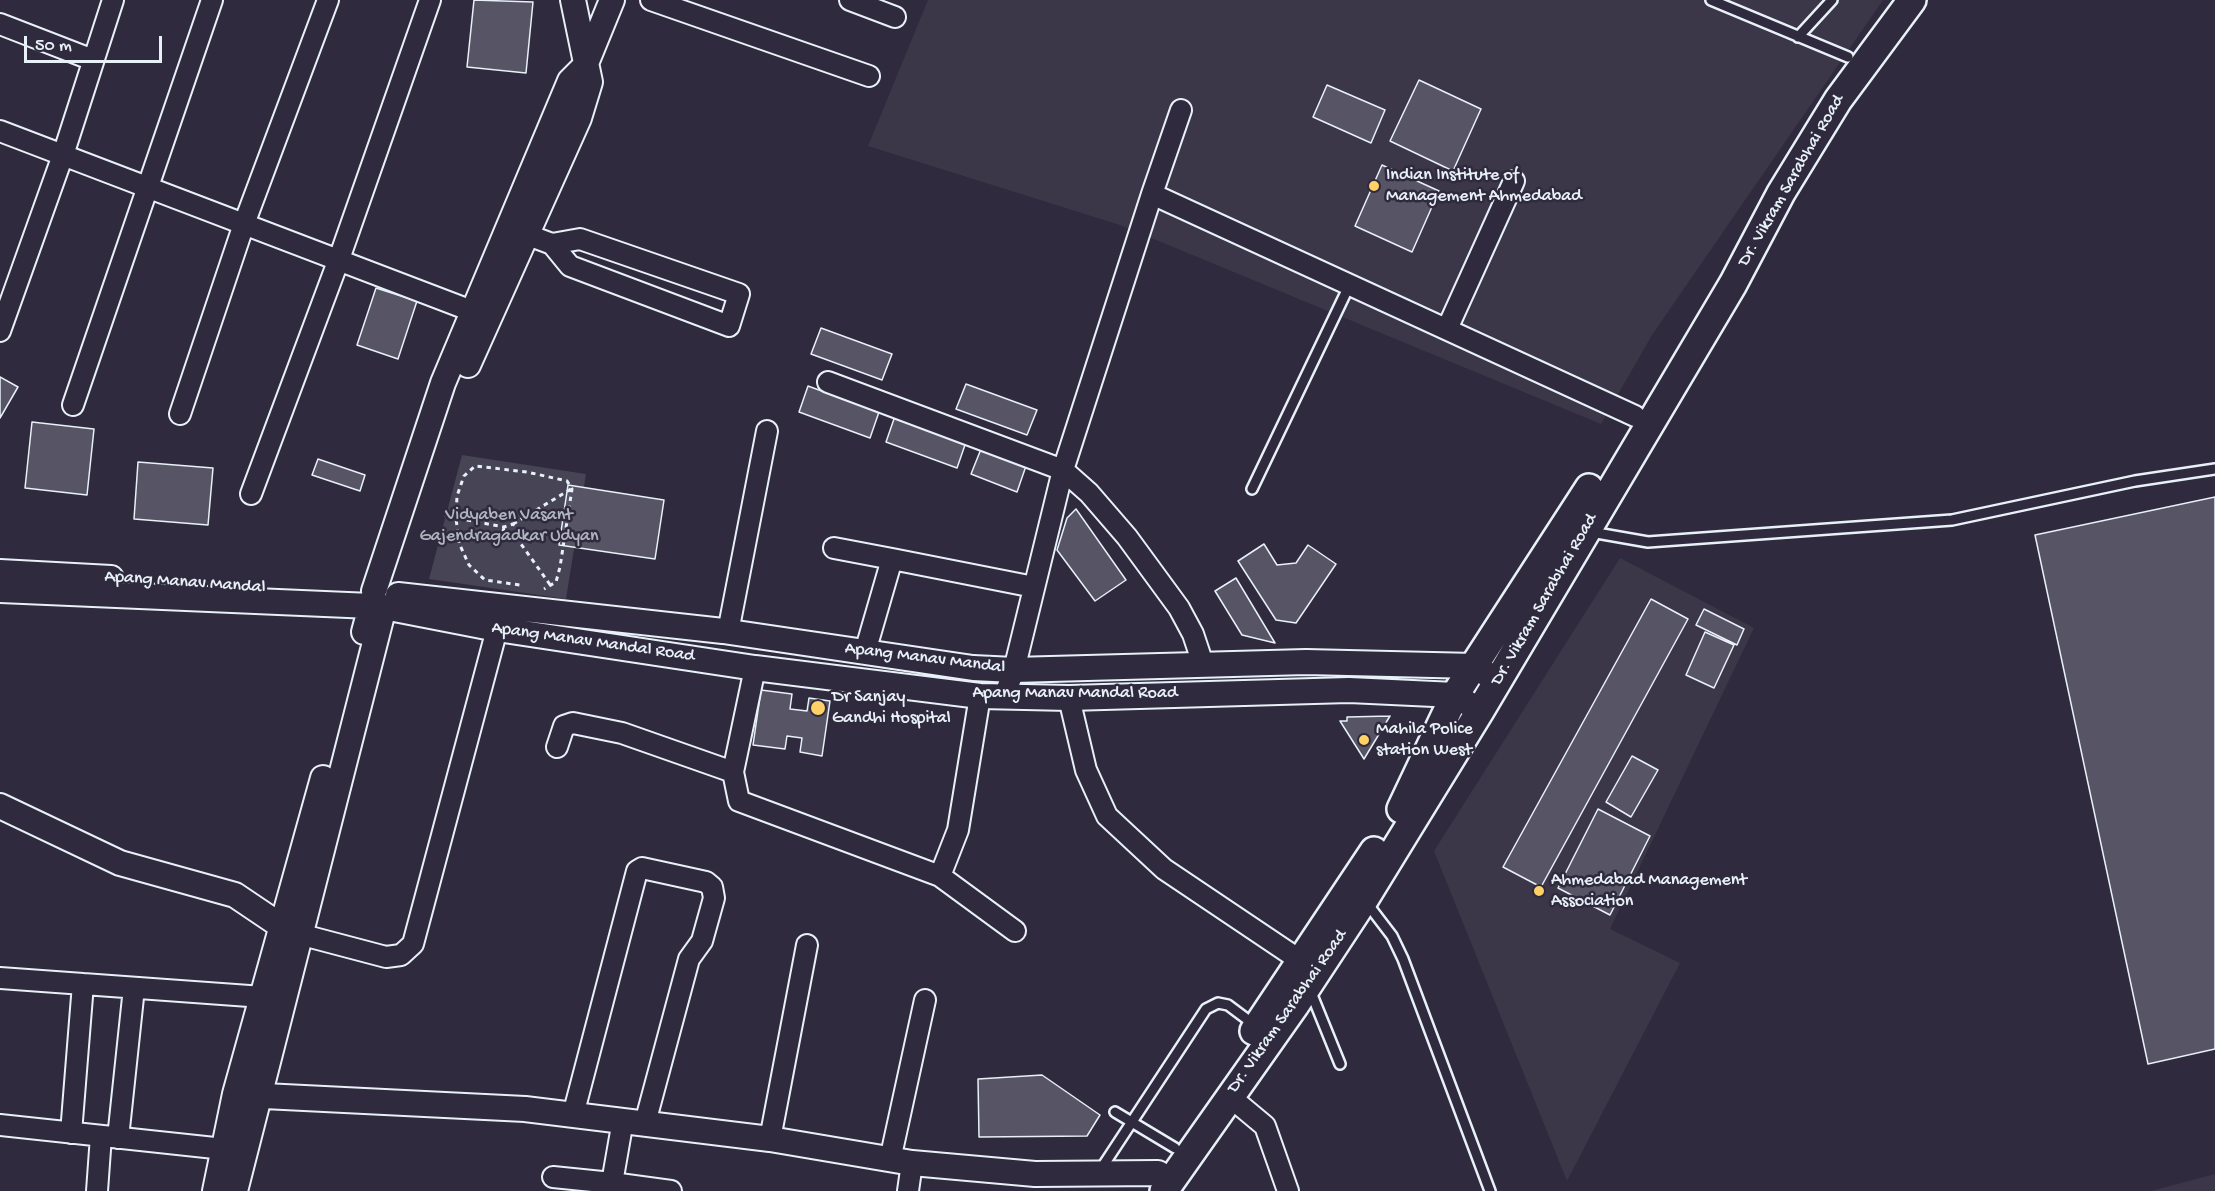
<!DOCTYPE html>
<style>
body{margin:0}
#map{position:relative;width:2215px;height:1191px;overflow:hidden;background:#2f2a3d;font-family:"Gochi Hand",sans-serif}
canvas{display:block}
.scale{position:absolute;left:24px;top:36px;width:138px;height:27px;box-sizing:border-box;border:3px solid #e8f1f8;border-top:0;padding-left:8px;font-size:18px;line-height:21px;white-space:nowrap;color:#e8f1f8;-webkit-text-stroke:4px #2f2a3d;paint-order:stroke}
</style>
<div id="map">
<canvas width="2215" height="1191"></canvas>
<div class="scale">50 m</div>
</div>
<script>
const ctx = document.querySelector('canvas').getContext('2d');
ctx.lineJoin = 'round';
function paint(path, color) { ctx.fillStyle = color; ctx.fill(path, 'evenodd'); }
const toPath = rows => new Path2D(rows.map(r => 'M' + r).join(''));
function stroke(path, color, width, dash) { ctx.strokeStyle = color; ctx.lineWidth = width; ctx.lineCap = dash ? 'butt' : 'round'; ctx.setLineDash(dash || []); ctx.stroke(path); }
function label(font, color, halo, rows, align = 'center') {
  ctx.font = font + ' "Gochi Hand",sans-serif'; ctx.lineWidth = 5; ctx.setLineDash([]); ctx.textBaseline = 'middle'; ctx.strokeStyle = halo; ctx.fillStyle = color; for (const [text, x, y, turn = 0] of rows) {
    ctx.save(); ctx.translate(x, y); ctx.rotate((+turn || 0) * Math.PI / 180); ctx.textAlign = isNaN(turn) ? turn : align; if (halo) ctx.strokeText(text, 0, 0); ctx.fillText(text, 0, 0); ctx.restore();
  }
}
paint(toPath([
 [928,0,1883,0,1652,335,1601,424,1120,225,868,146],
 [1620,558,1754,628,1610,929,1680,963,1567,1181,1434,851],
 [2215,1174,2215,1191,2151,1191]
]), '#3b3749');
paint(toPath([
 [462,455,586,474,566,599,429,579]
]), '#464455');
const building = toPath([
 [474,0,533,2,526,73,467,67,474,0],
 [1419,80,1481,109,1453,171,1390,141,1419,80],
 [1327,85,1385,110,1371,143,1313,117,1327,85],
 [1382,165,1439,191,1412,252,1355,226,1382,165],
 [376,288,417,301,398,359,357,345,376,288],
 [821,328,892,354,882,380,811,354,821,328],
 [0,377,18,387,0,418,0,377],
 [966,384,1037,410,1027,435,956,409,966,384],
 [808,386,879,412,870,438,799,412,808,386],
 [895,416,966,442,957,468,886,442,895,416],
 [32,422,94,429,87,495,25,488,32,422],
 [981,449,1026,466,1017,492,971,474,981,449],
 [318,459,365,475,360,491,312,475,318,459],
 [138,462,213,468,208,525,134,519,138,462],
 [568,485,664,500,655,559,559,545,568,485],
 [2215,497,2215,1049,2148,1064,2035,535,2215,497],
 [1076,509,1126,580,1095,601,1057,550,1067,518,1076,509],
 [1264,544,1277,565,1296,563,1308,545,1336,564,1296,623,1276,620,1238,561,1264,544],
 [1236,578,1275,643,1242,635,1215,591,1236,578],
 [1651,599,1688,619,1541,887,1503,867,1651,599],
 [1704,609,1744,629,1737,645,1696,625,1704,609],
 [1705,632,1734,645,1714,688,1686,675,1705,632],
 [761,690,792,694,790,709,807,711,809,698,830,701,822,756,800,752,802,738,787,736,785,749,753,745,761,690],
 [1390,716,1364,759,1340,721,1347,721,1347,717,1390,716],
 [1632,756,1658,770,1631,817,1606,802,1632,756],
 [1598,809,1650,836,1610,915,1558,888,1598,809],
 [1042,1075,1100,1115,1087,1136,979,1137,978,1079,1042,1075]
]);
paint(building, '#575565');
stroke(building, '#e8f1f8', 1.5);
const service = toPath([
 [1711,0,1848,57],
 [1798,37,1832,0],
 [1252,489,1350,284],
 [1591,532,1648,542,1952,520,2135,481,2215,469],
 [1366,902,1392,936,1403,959,1490,1191],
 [1310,990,1340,1064],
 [1115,1112,1175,1148],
 [1099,1172,1206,1009,1218,1003,1228,1005,1256,1026]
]);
const minor = toPath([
 [651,0,869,76],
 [850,0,895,17],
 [0,24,93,60],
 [0,131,485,316],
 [1152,194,1181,110],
 [528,235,552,244,580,239,739,294,729,326,570,266,552,244],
 [1447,329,1514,181],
 [0,331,63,155,113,0],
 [828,382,1063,470,1089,493,1127,537,1179,608,1193,634,1203,664],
 [73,405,212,0],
 [180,414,244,224,328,0],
 [251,494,339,259,430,0],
 [834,548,892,559,865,652],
 [892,559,1034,587],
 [728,632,767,431],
 [1004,697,1014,670,1063,470,1152,194,1635,416],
 [1069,698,1086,770,1107,816,1164,869,1301,961],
 [557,747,564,726,573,723,622,733,733,772,755,668],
 [733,772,739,801,940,876,1015,931],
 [940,876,958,830,980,696],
 [299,934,386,957,401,955,413,944,497,629],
 [0,978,263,997],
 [1229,1096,1265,1126,1288,1191],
 [573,1115,637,871,642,868,706,882,712,887,714,898,702,941,689,959,645,1123],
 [623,1120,612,1183,671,1191],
 [0,1125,224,1149],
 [71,1133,83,984],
 [118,1138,134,988],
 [770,1139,807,945],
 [890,1160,925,1000],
 [553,1177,612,1183],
 [97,1191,101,1136],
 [908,1191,912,1163]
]);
const tertiary = toPath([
 [468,365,579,118,590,82,573,0],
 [0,572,111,578],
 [0,590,371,606,364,632],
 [374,591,443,383,570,81,585,66,612,0],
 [398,595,723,631,973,668,1014,670,1306,662,1475,666,1497,681],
 [0,806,120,863,235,895,281,926],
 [244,1095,525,1109,770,1139,912,1163,1035,1174,1158,1173,1171,1181],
 [215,1191,235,1094,323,778],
 [235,1191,384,607,497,629,755,668,980,696,1069,698,1349,690,1455,695,1480,711]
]);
const secondary = toPath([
 [1401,809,1455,695,1589,488],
 [1254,1031,1374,851],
 [1164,1191,1295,1005,1364,900,1480,711,1733,284,1781,193,1838,100,1912,0]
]);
stroke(service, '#e8f1f8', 14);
stroke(minor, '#e8f1f8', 24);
stroke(tertiary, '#e8f1f8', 28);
stroke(secondary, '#e8f1f8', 32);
stroke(toPath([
 [445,515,456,518,457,496,464,476,475,466,527,472,567,481,572,489,560,567,556,582,544,589],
 [513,524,571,489],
 [504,527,503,532,509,539,518,536,519,531,513,524,504,527,456,518,459,543,469,565,485,580,520,585],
 [516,537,551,586]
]), '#e8f1f8', 3, [4.5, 4.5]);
stroke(service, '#2f2a3d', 9);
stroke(minor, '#2f2a3d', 20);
stroke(tertiary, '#2f2a3d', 24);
stroke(secondary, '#2f2a3d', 27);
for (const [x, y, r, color] of [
 [1374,186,6,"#ffd166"],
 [818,708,8,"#ffd166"],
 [1364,740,6,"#ffd166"],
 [1539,891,6,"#ffd166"]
]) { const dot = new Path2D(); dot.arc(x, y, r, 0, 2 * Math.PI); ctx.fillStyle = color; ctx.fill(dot); stroke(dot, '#2f2a3d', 2); }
label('18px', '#e8f1f8', '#2f2a3d', [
 ["Indian Institute of",1386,176],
 ["Management Ahmedabad",1386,197],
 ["Dr Sanjay",832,698],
 ["Gandhi Hospital",832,719],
 ["Mahila Police",1376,730],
 ["station West",1376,751],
 ["Ahmedabad Management",1551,881],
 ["Association",1551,902]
], 'left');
label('18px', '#e8f1f8', '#2f2a3d', [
 ["Dr. Vikram Sarabhai Road",1792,181,-60],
 ["Apang Manav Mandal",185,583,4],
 ["Dr. Vikram Sarabhai Road",1545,600,-60],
 ["Apang Manav Mandal Road",593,643,8],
 ["Apang Manav Mandal",925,659,7],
 ["Apang Manav Mandal Road",1075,694],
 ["Dr. Vikram Sarabhai Road",1288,1012,-55]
]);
label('18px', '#afb4bf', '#2f2a3d', [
 ["Vidyaben Vasant",509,516],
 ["Gajendragadkar Udyan",509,537]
]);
</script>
